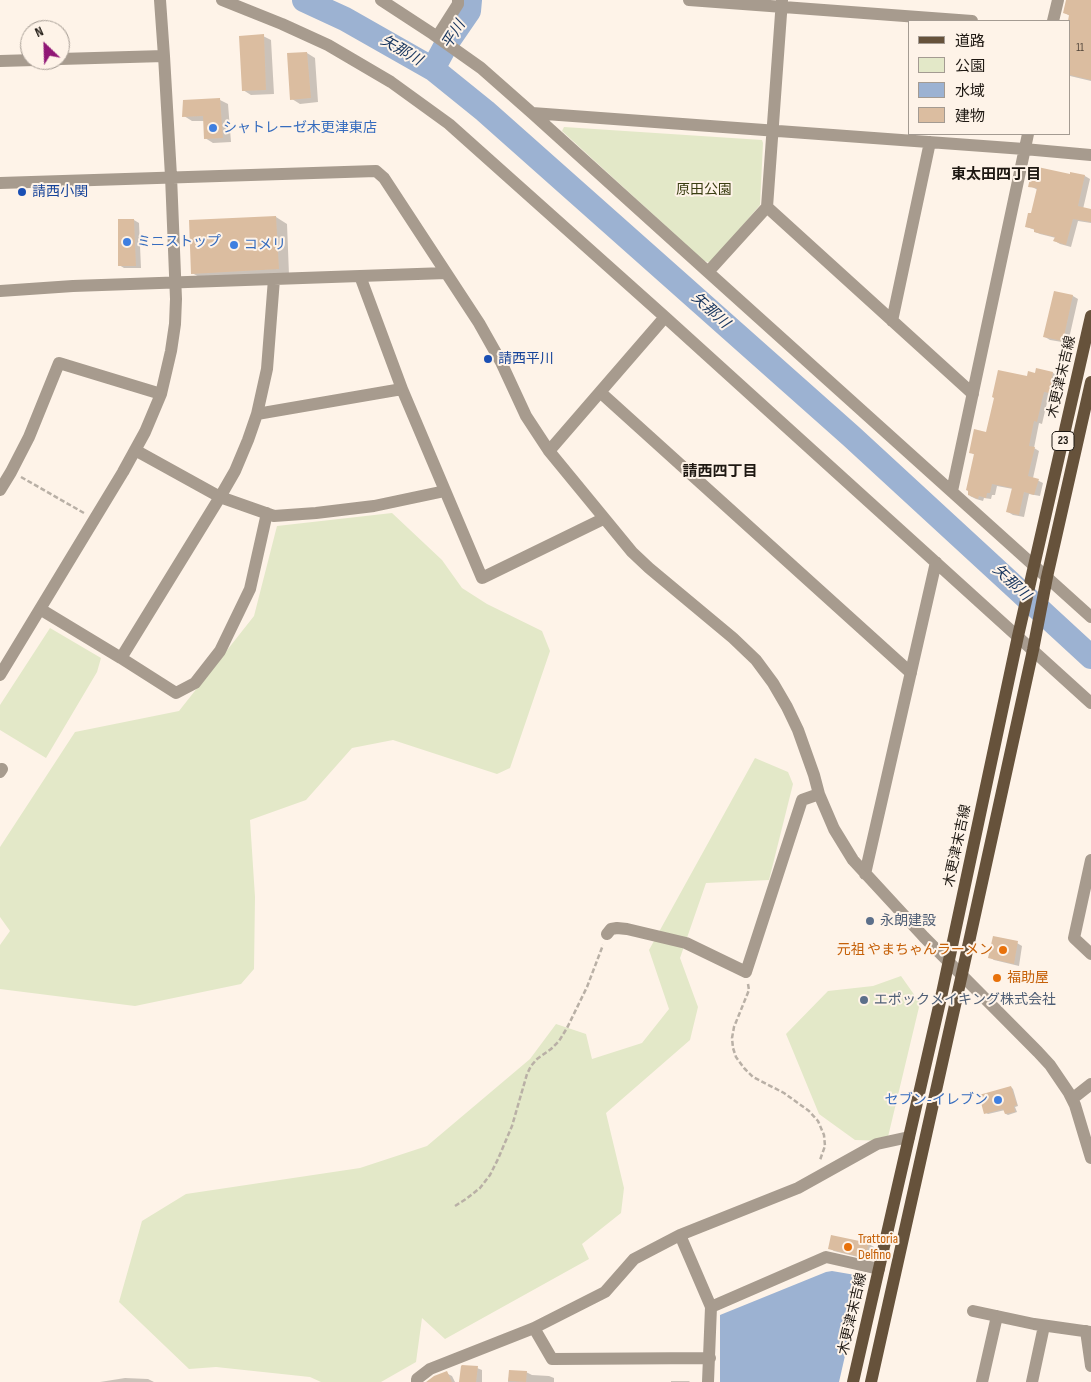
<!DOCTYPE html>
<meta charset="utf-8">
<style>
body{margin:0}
#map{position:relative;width:1091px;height:1382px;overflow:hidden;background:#fef3e8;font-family:"Sofia Sans Condensed","Noto Sans JP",sans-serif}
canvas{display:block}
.legend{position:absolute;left:908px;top:20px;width:162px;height:115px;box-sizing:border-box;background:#fef3e8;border:1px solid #a49b92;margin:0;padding:6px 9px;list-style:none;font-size:15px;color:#1e1812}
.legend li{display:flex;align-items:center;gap:10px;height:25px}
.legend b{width:25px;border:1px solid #a49b92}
.north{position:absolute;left:20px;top:20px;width:50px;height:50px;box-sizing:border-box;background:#fef3e8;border:1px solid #a49b92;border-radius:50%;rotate:336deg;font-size:14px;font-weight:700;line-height:20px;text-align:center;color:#1e1812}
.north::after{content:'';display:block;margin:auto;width:18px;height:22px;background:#901775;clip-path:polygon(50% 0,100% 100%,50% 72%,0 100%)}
</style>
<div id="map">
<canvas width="1091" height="1382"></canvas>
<ul class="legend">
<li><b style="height:6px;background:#66523b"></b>道路</li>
<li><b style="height:14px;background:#e3e8c8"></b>公園</li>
<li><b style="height:14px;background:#9cb2d2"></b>水域</li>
<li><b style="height:14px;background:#dbbda0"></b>建物</li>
</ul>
<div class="north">N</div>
</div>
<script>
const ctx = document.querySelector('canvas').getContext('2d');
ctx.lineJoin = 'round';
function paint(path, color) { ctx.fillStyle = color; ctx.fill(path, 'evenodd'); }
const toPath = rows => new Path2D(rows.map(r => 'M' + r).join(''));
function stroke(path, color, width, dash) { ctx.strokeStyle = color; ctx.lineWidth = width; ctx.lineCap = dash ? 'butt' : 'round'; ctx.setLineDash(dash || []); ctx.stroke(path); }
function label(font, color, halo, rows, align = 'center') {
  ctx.font = font + ' "Sofia Sans Condensed","Noto Sans JP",sans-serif'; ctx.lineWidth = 4; ctx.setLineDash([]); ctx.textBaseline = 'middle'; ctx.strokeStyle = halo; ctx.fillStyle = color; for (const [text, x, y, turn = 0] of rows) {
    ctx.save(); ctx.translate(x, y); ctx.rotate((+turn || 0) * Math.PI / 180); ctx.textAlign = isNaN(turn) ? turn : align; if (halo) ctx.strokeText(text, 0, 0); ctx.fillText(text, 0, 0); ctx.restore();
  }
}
paint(toPath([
 [564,127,762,140,763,143,760,205,711,263,704,261,562,131],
 [392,513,442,560,462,588,487,604,542,631,550,651,510,768,497,774,393,740,352,748,306,800,250,820,255,897,254,969,241,984,135,1006,0,989,0,945,10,931,0,917,0,847,75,732,179,711,254,616,277,526],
 [50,628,101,658,97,672,46,758,0,730,0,705],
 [755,758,788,772,793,784,769,880,706,883,680,958,698,1007,690,1040,606,1113,624,1188,621,1213,582,1244,589,1259,445,1339,422,1318,416,1362,381,1382,321,1382,310,1377,216,1367,189,1369,119,1302,142,1221,186,1194,360,1168,427,1146,530,1059,556,1024,586,1034,592,1059,642,1043,669,1009,649,950],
 [901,976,920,1003,887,1141,855,1140,819,1114,786,1034,828,991,873,986]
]), '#e3e8c8');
paint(toPath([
 [832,1271,861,1276,861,1286,839,1382,720,1382,720,1315,826,1272]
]), '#9cb2d2');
paint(toPath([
 [1067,0,1091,0,1091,81,1070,76,1069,21,1070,16,1065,13],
 [263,36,271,40,274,94,251,95,243,90],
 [307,53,315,58,318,102,300,104,292,99,289,54],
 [220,100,228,104,231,142,213,143,205,138,205,121,192,121,184,116],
 [1071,175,1085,176,1090,179,1083,209,1091,210,1091,223,1078,221,1071,247,1060,244,1055,241,1056,238,1040,234,1035,232,1035,230,1027,227,1032,215,1038,190,1030,186],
 [276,217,287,224,289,275,203,279,192,273,190,221],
 [134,220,139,223,141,268,124,268,119,265,119,221],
 [1055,292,1073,296,1078,299,1068,343,1050,340,1045,337],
 [1053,373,1058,376,1057,380,1062,383,1059,396,1049,394,1042,424,1039,423,1034,448,1039,451,1033,478,1043,483,1040,496,1029,494,1024,517,1013,515,1008,512,1013,489,997,486,995,495,992,495,991,499,984,498,983,501,976,499,970,496,975,455,970,452,987,434,1028,378,1036,374],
 [1017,943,1022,946,1019,966,994,960,989,957],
 [1011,1087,1013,1089,1018,1106,1015,1107,1017,1112,1008,1115,1006,1114,1005,1110,988,1114,986,1113],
 [869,1244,874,1247,870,1260,834,1251,829,1248],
 [477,1368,482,1370,482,1382,460,1382],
 [510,1371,526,1372,532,1375,549,1376,554,1378,554,1382,571,1382,508,1382],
 [446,1373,452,1376,455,1382,429,1382],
 [125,1378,148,1379,154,1382,100,1382],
 [671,1381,689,1381,690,1382,671,1382]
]), '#0003');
stroke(toPath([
 [304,0,345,19,433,69,485,111,851,436,1091,657],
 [433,69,447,43,469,11,470,0]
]), '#9cb2d2', 24);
paint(toPath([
 [1066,0,1091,0,1091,80,1070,75,1070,21,1068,21,1069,15,1063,13],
 [264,34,266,90,242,91,239,36],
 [307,52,311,98,290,100,287,53],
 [220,98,223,138,204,139,203,116,182,117,183,100],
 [1033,166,1070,174,1070,172,1085,175,1078,206,1091,209,1091,222,1073,219,1066,245,1053,241,1055,237,1034,232,1034,229,1025,227,1028,213,1031,213,1037,188,1028,187],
 [276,216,279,269,191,274,189,220],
 [118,219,134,219,136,266,118,266],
 [1054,291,1073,295,1063,341,1043,337],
 [1036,368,1053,372,1052,378,1057,379,1054,394,1044,392,1037,422,1034,421,1029,446,1035,447,1028,476,1039,479,1034,495,1024,492,1019,515,1006,512,1012,488,992,484,990,493,987,493,986,498,979,496,978,499,968,495,968,491,966,490,974,454,969,453,974,429,986,432,994,398,992,397,998,370,1027,376,1028,371,1035,373],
 [993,936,1018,941,1014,964,988,958],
 [1011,1086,1017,1105,1014,1106,1015,1112,1005,1114,1003,1109,984,1114,979,1095],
 [831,1235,869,1243,865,1258,828,1249],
 [462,1365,478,1366,476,1382,459,1382,461,1366],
 [509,1370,527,1371,526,1382,508,1381],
 [447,1371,452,1382,426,1382,434,1376]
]), '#dbbda0');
stroke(toPath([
 [21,477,84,513],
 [748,984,749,990,734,1027,732,1038,733,1048,736,1057,744,1068,753,1077,784,1093,809,1111,818,1121,824,1135,825,1146,820,1160],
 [455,1206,466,1199,480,1188,490,1175,498,1159,512,1126,527,1074,531,1066,537,1059,551,1049,559,1041,567,1028,587,987,603,945]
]), '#b9b0a6', 2.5, [5, 2.5]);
stroke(toPath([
 [222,0,282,24,328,45,391,82,449,124,665,317,1091,703],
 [381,0,433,34,481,68,532,113,708,272,1091,617],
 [689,0,972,21],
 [1053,21,1058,0],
 [437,37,458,4,458,0],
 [60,59,164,56],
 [0,61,35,60],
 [532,113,1024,149,1091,155],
 [0,183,376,171,384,178,479,323,501,362,526,416,549,451,632,552,649,568,733,638,756,660,773,683,787,707,798,730,814,775,819,794,834,829,853,860,924,937,1038,1052,1050,1065,1069,1093,1075,1105,1091,1158],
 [767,207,973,394],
 [708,272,767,207,782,0],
 [360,276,402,389,482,578,603,519],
 [0,291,73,286,446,273],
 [892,321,930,142],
 [600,392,911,673],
 [257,414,402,389],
 [135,450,220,497,274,516,316,513,374,506,445,491],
 [549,451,665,317],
 [0,490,11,472,29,437,59,363,161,394],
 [952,491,1028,134],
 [40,609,121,658,176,693,195,683,220,651,250,589,267,513],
 [121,658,220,497,235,471,248,440,257,414,267,369,274,279],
 [0,675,123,472,145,432,161,394,171,351,175,324,176,299,171,176,164,56,160,0],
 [0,772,2,769],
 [1091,860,1074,938,1091,954],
 [865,874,936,562],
 [607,934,611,929,617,928,627,929,686,943,746,972,802,800,819,794],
 [1072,1099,1091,1084],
 [680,1235,711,1307],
 [973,1311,1034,1324,1091,1332],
 [534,1328,552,1359,710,1358],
 [1086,1331,1091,1366],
 [417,1382,417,1379,430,1369,534,1328,605,1292,634,1259,680,1235,798,1188,877,1144,909,1137],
 [708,1382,711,1307,826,1257,879,1269],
 [982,1382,997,1316],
 [1032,1382,1044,1326]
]), '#a79b8e', 12);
stroke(toPath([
 [853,1382,942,993,1018,636,1091,316],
 [871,1382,962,974,1033,650,1047,577,1091,382]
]), '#66523b', 12);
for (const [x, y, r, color] of [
 [213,128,5,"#3f7fe0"],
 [22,192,5,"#1a4fb4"],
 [127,242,5,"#3f7fe0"],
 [234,245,5,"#3f7fe0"],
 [488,359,5,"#1a4fb4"],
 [870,921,5,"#5c6f8a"],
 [1003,950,5,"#e8710a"],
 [997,978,5,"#e8710a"],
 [864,1000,5,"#5c6f8a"],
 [998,1100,5,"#3f7fe0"],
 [848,1247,5,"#e8710a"]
]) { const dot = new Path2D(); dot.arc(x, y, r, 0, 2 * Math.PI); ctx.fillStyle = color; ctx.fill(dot); stroke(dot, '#fef3e8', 2); }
label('11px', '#4d4136', null, [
 ["11",1080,48]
]);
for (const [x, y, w] of [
 [1063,441,22]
]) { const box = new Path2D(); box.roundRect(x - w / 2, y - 9.5, w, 19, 4); ctx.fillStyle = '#fef3e8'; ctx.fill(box); stroke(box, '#1e1812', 1); }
label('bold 12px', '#1e1812', null, [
 ["23",1063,441]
]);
label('14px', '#366cbe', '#fef3e8', [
 ["シャトレーゼ木更津東店",223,128],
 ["ミニストップ",137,242],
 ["コメリ",244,245],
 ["セブン-イレブン",988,1100,"right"]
], 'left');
label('14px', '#393d10', '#fef3e8', [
 ["原田公園",704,190]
]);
label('14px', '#164399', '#fef3e8', [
 ["請西小関",32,192],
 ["請西平川",498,359]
], 'left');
label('14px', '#1e1812', '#fef3e8', [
 ["木更津末吉線",1062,377,-77],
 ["木更津末吉線",958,846,-78],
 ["木更津末吉線",853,1314,-77]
]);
label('14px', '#4e5e75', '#fef3e8', [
 ["永朗建設",880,921],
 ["エポックメイキング株式会社",874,1000]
], 'left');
label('14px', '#c56008', '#fef3e8', [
 ["元祖 やまちゃんラーメン",993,950,"right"],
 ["福助屋",1007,978],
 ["Trattoria",858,1239],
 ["Delfino",858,1255]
], 'left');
label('italic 15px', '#17355e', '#fef3e8', [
 ["平川",454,35,-58],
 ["矢那川",401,51,30],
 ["矢那川",710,311,42],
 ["矢那川",1011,583,43]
]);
label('bold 15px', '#1e1812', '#fef3e8', [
 ["東太田四丁目",996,175],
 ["請西四丁目",720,472]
]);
</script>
